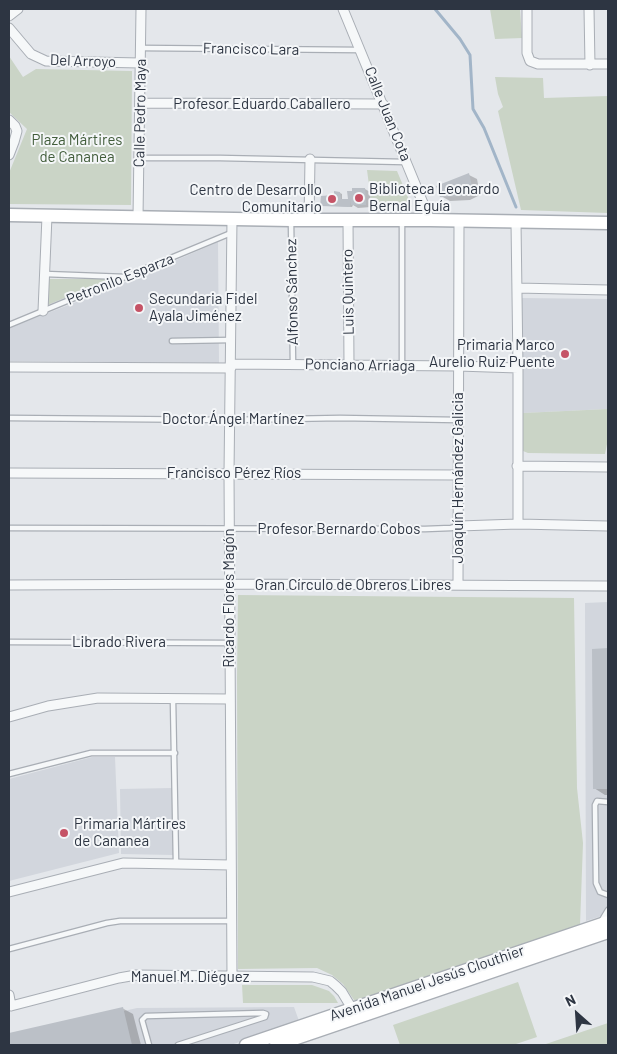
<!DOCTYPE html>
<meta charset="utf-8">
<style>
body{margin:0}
#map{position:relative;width:617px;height:1054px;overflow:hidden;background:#e4e7eb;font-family:Barlow,sans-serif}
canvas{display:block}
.frame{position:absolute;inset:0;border:10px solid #2d3542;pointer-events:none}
.north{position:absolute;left:552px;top:989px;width:50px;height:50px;-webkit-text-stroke:4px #f4f6f8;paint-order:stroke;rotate:334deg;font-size:14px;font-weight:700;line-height:20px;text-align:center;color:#2d3542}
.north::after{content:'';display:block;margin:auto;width:18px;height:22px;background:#2d3542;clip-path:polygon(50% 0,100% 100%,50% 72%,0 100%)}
</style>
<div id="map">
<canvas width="617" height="1054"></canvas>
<div class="frame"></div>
<div class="north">N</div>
</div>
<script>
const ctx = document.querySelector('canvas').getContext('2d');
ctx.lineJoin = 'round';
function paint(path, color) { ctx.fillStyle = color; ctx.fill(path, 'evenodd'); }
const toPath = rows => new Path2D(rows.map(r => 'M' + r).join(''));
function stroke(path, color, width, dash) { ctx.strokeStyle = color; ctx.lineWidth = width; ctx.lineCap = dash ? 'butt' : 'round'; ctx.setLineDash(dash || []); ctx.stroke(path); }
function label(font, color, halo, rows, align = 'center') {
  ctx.font = font + ' Barlow,sans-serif'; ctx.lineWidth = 4; ctx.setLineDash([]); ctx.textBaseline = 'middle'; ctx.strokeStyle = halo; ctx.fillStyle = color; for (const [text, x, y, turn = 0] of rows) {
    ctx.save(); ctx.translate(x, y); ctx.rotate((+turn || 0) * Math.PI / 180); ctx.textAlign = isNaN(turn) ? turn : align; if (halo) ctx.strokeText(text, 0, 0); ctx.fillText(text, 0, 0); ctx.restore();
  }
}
paint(toPath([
 [218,242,219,363,9,361,9,328,110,289],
 [520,298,608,299,608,409,523,413],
 [608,602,608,914,586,921,585,603],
 [92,757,115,757,119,853,9,881,9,779],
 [172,788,173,855,121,854,120,789],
 [294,1007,299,1021,231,1045,9,1045,9,1037,137,1008]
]), '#d2d6dd');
paint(toPath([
 [490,9,520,9,522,38,495,39],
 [9,56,23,77,36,69,132,71,131,205,9,204,9,173,27,129,9,112],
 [495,77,543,78,544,98,608,96,608,213,521,210,498,111,503,107,498,94],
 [367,170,397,171,412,207,372,208],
 [47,279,111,279,45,306],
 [608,409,608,439,605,454,528,453,523,451,523,413],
 [238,595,574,598,577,788,583,843,580,925,358,1001,354,1000,343,984,332,975,317,968,238,969,237,678],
 [518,982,537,1037,513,1045,400,1045,393,1025],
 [242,985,312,985,329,991,334,996,338,1003,243,1003],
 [608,1023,608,1045,543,1045]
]), '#cad4c6');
paint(toPath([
 [469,175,477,179,480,195,470,200,450,201,441,196],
 [365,189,370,192,371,207,358,208,353,205,352,207,322,205,340,193,342,194,342,200,349,200,348,192],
 [594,650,608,650,608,795,605,795,594,788],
 [122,1008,133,1014,141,1045,9,1045,9,1034]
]), '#0003');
stroke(toPath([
 [435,9,460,39,470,55,473,109,484,128,516,207]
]), '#a2b5c8', 3);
paint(toPath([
 [469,173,473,191,461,196,440,197,436,186],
 [352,188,365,188,366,205,351,205,351,198,350,207,320,206,321,196,334,195,334,191,340,192,341,199,348,199,347,191,352,191],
 [608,648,608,789,593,789,592,649],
 [123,1007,132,1045,9,1045,9,1033]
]), '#bbc0c7');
const lane = toPath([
 [141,48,360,50],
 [139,158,220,158,405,162],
 [291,221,293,365],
 [402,222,402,366],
 [45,274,126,277],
 [9,325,231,233],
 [172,341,231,340],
 [9,418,230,420,340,418,458,420],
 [9,528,425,529,451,528,459,526],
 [9,642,230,643],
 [173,700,176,863],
 [9,774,91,753,175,753],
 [608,802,597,801,595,805,596,883,600,892,608,895],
 [602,920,608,910],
 [9,949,107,923,120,921,231,921],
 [149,1045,142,1020,146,1016,263,1013,266,1014],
 [178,1045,265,1017,266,1014]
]);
const street = toPath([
 [343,9,430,220],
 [527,9,527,53,530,61,538,64,608,64],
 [589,9,590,65],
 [9,16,18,9],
 [9,28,31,54,46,61,140,63],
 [140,103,383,104],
 [9,120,15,126,17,131,14,142,9,155],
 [138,217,141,9],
 [309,220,310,159],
 [348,220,349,365],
 [516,222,518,368,518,524],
 [517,288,608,290],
 [43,311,47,216],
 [231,364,458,366,518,368],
 [9,367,231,368],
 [517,466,608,467],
 [9,473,458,475],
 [459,526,518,524,608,526],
 [9,585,229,584,608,586],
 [458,585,459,221],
 [9,717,48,706,98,698,230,699],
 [9,892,123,863,231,865],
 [232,977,229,473,232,219],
 [9,995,11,1006,119,978,136,975,313,977,330,981,336,986,342,992,354,1012]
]);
const secondary = toPath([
 [9,215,291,220,430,220,608,223],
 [246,1045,608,922],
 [276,1045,608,932]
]);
stroke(lane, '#a9aeb5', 7);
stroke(street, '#a9aeb5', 11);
stroke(secondary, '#a9aeb5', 15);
stroke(lane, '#f6f8f9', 4.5);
stroke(street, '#f6f8f9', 9);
stroke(secondary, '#fff', 12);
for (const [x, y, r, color] of [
 [359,198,5,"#c55366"],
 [332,199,5,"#c55366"],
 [139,308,5,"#c55366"],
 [565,354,5,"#c55366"],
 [64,833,5,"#c55366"]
]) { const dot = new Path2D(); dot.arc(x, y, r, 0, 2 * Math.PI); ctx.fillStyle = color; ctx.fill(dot); stroke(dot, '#f4f6f8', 2); }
label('15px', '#2d3542', '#f4f6f8', [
 ["Francisco Lara",251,49,1],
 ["Del Arroyo",83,61,2],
 ["Profesor Eduardo Caballero",262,104],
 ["Calle Pedro Maya",140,113,-89],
 ["Calle Juan Cota",388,114,68],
 ["Petronilo Esparza",120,279,-22],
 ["Alfonso Sánchez",292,292,-91],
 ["Luis Quintero",348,292,-91],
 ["Ponciano Arriaga",360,365,1],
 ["Doctor Ángel Martínez",233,419],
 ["Francisco Pérez Ríos",234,473],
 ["Joaquín Hernández Galicia",458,478,-90],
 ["Profesor Bernardo Cobos",339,529],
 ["Gran Círculo de Obreros Libres",353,585],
 ["Ricardo Flores Magón",229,598,-90],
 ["Librado Rivera",119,642],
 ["Manuel M. Diéguez",190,977],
 ["Avenida Manuel Jesús Clouthier",427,983,-19]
]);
label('15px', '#425d3b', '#f4f6f8', [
 ["Plaza Mártires",77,140],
 ["de Cananea",77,157]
]);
label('15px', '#2d3542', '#f4f6f8', [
 ["Biblioteca Leonardo",369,189],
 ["Bernal Eguía",369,206],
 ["Centro de Desarrollo",322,190,"right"],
 ["Comunitario",322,207,"right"],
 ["Secundaria Fidel",149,299],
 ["Ayala Jiménez",149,316],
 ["Primaria Marco",555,345,"right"],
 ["Aurelio Ruiz Puente",555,362,"right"],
 ["Primaria Mártires",74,824],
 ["de Cananea",74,841]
], 'left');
</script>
